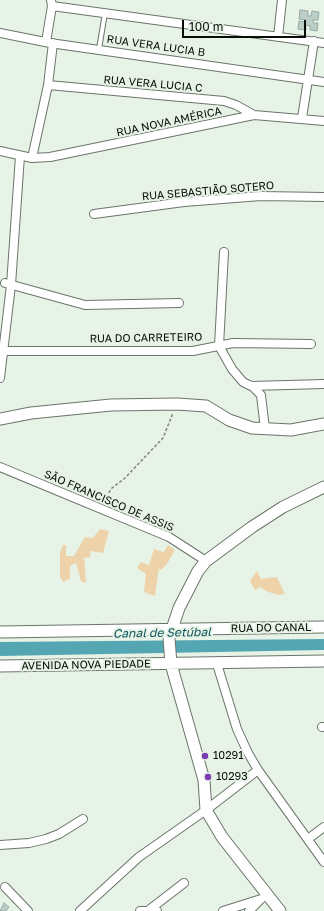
<!DOCTYPE html>
<meta charset="utf-8">
<style>
body{margin:0}
#map{position:relative;width:324px;height:911px;overflow:hidden;background:#e7f3e6;font-family:"Golos Text",sans-serif}
canvas{display:block}
.scale{position:absolute;left:182px;top:20px;width:124px;height:18px;box-sizing:border-box;border:2px solid #090d08;border-top:0;padding-left:5px;font-size:12px;line-height:14px;white-space:nowrap;color:#090d08;-webkit-text-stroke:3px #e7f3e6;paint-order:stroke}
</style>
<div id="map">
<canvas width="324" height="911"></canvas>
<div class="scale">100 m</div>
</div>
<script>
const ctx = document.querySelector('canvas').getContext('2d');
ctx.lineJoin = 'round';
function paint(path, color) { ctx.fillStyle = color; ctx.fill(path, 'evenodd'); }
const toPath = rows => new Path2D(rows.map(r => 'M' + r).join(''));
function stroke(path, color, width, dash) { ctx.strokeStyle = color; ctx.lineWidth = width; ctx.lineCap = dash ? 'butt' : 'round'; ctx.setLineDash(dash || []); ctx.stroke(path); }
function label(font, color, halo, rows, align = 'center') {
  ctx.font = font + ' "Golos Text",sans-serif'; ctx.lineWidth = 4; ctx.setLineDash([]); ctx.textBaseline = 'middle'; ctx.strokeStyle = halo; ctx.fillStyle = color; for (const [text, x, y, turn = 0] of rows) {
    ctx.save(); ctx.translate(x, y); ctx.rotate((+turn || 0) * Math.PI / 180); ctx.textAlign = isNaN(turn) ? turn : align; if (halo) ctx.strokeText(text, 0, 0); ctx.fillText(text, 0, 0); ctx.restore();
  }
}
paint(toPath([
 [100,529,109,531,103,553,91,551,90,557,84,558,86,583,81,581,76,563,70,566,70,579,63,582,60,576,60,553,63,545,66,545,66,556,74,556,85,537,93,538],
 [168,545,175,550,167,564,161,570,159,568,155,596,144,592,146,574,137,568,141,562,149,565,154,549,164,552],
 [257,571,261,579,277,577,285,594,278,595,266,591,260,587,255,590,250,581]
]), '#eed3aa');
paint(toPath([
 [324,639,324,650,0,656,0,642]
]), '#54a7b2');
const building = toPath([
 [300,10,308,11,308,16,311,16,312,11,319,12,318,20,313,20,313,23,318,23,317,31,310,30,310,26,306,25,306,30,298,29,299,21,305,22,305,20,299,19,300,10],
 [4,903,9,907,6,911,0,911,4,903]
]);
paint(building, '#bacdc7');
stroke(building, '#97a9a3', 1);
const lane = toPath([
 [99,49,105,13]
]);
const street = toPath([
 [52,6,324,43],
 [0,33,50,43,324,82],
 [278,37,282,0],
 [46,42,52,6,51,0],
 [48,85,224,101,236,105,254,115],
 [302,118,314,41],
 [0,151,32,158,50,157,254,115,324,121],
 [32,158,48,85,53,43],
 [94,214,184,202,261,196,324,197],
 [224,252,219,346,232,369,243,382,251,386,324,384],
 [5,283,85,305,179,303],
 [4,351,193,351,233,343,311,344],
 [0,378,11,285,20,156],
 [252,386,261,395,265,429],
 [0,467,169,537,206,561],
 [217,664,237,729,248,753,258,770,324,862],
 [322,727,324,727],
 [308,839,324,827],
 [0,845,29,843,46,839,59,834,83,819],
 [5,887,28,911],
 [149,910,184,883],
 [80,911,139,857,206,810,258,770],
 [140,911,157,911],
 [223,911,261,899],
 [249,911,260,900]
]);
const secondary = toPath([
 [0,419,31,413,111,405,177,404,206,406,229,420,252,428,291,430,324,424],
 [0,632,324,627],
 [0,666,324,661],
 [280,911,222,837,206,810,204,780,171,664,169,638,179,608,198,571,206,561,252,527,283,507,324,487]
]);
stroke(lane, '#6a7569', 6);
stroke(street, '#6a7569', 10);
stroke(secondary, '#6a7569', 13);
stroke(toPath([
 [103,501,112,488,125,478,163,438,173,413]
]), '#7d857c', 1.5, [3, 2]);
stroke(lane, '#fff', 4);
stroke(street, '#fff', 8);
stroke(secondary, '#fff', 11);
for (const [x, y, r, color] of [
 [205,756,4,"#793db3"],
 [208,777,4,"#793db3"]
]) { const dot = new Path2D(); dot.arc(x, y, r, 0, 2 * Math.PI); ctx.fillStyle = color; ctx.fill(dot); stroke(dot, '#e7f3e6', 1.5); }
label('11px', '#090d08', '#e7f3e6', [
 ["RUA VERA LUCIA B",156,46,8],
 ["RUA VERA LUCIA C",153,84,5],
 ["RUA NOVA AMÉRICA",169,122,-12],
 ["RUA SEBASTIÃO SOTERO",208,191,-5],
 ["RUA DO CARRETEIRO",146,338,-1],
 ["SÃO FRANCISCO DE ASSIS",109,501,23],
 ["RUA DO CANAL",271,628,-1],
 ["AVENIDA NOVA PIEDADE",86,665,-1]
]);
label('11px', '#090d08', '#e7f3e6', [
 ["10291",213,756],
 ["10293",216,777]
], 'left');
label('italic 12px', '#09545c', '#e7f3e6', [
 ["Canal de Setúbal",162,633,-1]
]);
</script>
